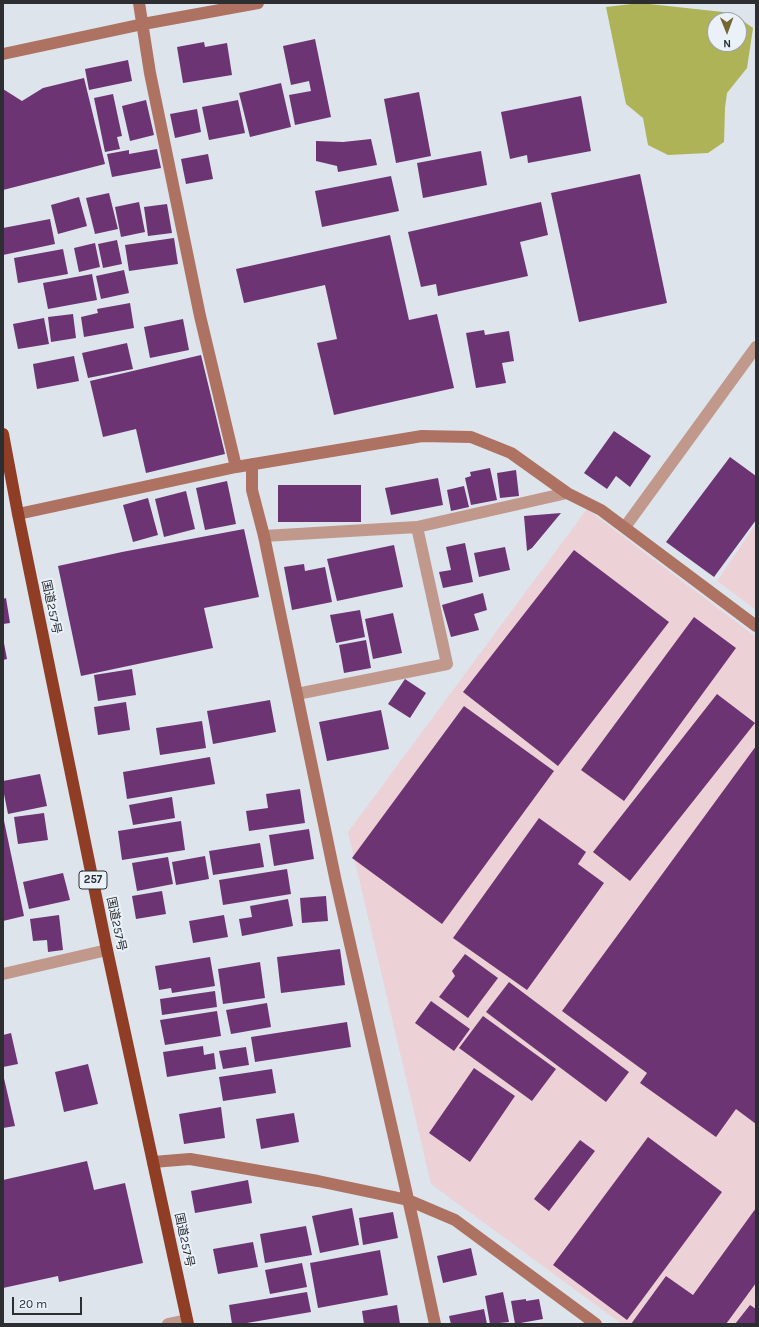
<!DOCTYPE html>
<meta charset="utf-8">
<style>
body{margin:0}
#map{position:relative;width:759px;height:1327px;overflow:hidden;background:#dde4ec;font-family:Karla,sans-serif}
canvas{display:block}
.frame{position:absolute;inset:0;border:4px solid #2c2e31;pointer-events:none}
.north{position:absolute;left:707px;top:12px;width:40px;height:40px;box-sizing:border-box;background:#eaf1f9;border:1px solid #9ea3a9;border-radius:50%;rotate:179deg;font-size:11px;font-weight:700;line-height:16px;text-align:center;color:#2c2e31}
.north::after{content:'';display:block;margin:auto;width:14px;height:18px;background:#746633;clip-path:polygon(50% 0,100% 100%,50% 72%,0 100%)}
.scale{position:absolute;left:12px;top:1297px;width:70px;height:18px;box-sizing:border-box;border:2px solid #2c2e31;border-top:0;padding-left:5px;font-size:12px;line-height:14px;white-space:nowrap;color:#2c2e31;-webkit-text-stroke:3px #eaf1f9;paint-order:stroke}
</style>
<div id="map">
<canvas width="759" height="1327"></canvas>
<div class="frame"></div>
<div class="north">N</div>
<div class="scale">20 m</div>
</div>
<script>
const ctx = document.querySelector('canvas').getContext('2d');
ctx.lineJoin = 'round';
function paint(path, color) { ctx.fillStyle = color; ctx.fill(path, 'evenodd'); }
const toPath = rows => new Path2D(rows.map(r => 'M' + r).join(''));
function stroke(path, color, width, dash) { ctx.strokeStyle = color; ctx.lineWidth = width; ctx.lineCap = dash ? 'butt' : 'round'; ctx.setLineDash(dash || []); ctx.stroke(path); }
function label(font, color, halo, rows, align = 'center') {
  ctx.font = font + ' Karla,"Noto Sans JP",sans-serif'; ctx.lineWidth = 4; ctx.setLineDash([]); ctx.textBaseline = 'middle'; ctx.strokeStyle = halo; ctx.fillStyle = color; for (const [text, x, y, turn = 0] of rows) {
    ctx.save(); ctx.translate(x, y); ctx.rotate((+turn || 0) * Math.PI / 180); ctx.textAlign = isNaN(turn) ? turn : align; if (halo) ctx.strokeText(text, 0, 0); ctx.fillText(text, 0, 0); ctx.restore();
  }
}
paint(toPath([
 [587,509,756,637,756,1324,622,1324,431,1184,348,832],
 [756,524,756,610,717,581]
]), '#ecd2d6');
paint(toPath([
 [640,3,732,13,753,28,747,68,727,93,725,108,724,142,708,153,668,155,648,145,643,118,626,104,606,7],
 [715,20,739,20,739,44,715,44]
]), '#adb356');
paint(toPath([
 [315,39,331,117,295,125,289,95,311,91,309,81,291,85,283,46],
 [204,42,205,47,227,43,232,75,183,83,177,47],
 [128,60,132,81,89,90,85,69],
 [84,78,105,164,3,190,3,89,22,101,43,88],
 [281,83,291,127,250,137,239,93],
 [419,92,431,156,396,163,384,99],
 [113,94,122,136,117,137,120,149,105,152,94,98],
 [581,96,591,151,528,163,527,155,510,159,501,112],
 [146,100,154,135,130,141,122,106],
 [238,100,245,133,209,140,202,107],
 [197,109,201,132,175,138,170,114],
 [371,139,377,165,338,172,337,166,316,161,316,141,343,142],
 [157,149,161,168,112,177,107,154,129,150,129,154],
 [481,151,487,185,423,198,417,163],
 [208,154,213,179,186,184,181,159],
 [640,174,667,303,579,322,551,193],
 [391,176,399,211,322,227,315,191],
 [109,193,118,229,95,234,86,198],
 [79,197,87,226,58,234,51,205],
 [139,202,145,232,121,237,115,207],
 [541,202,548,235,520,242,528,276,438,296,436,284,421,287,408,232],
 [167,204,172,233,148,236,144,207],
 [50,219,55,244,3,255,3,228],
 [390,235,409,320,437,314,454,388,334,415,317,343,337,339,325,285,244,303,236,269],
 [174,238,178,264,129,271,125,245],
 [117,240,122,264,103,268,98,244],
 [95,243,100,267,79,272,74,248],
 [63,249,68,274,18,283,14,258],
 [124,270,129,293,101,299,96,276],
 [92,274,97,300,48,309,43,283],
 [130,303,134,328,84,337,81,317,98,313,97,309],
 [73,314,76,338,51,342,48,317],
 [44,318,49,344,18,349,13,324],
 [183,319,189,350,150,358,144,327],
 [484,330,485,335,509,331,514,361,502,363,506,383,476,388,466,333],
 [127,343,133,369,88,378,82,353],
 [201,355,225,454,146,473,136,429,103,437,90,381],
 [74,356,79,381,37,389,33,364],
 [614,431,651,456,630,487,616,476,607,489,584,473],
 [730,457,756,476,756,520,714,577,666,542],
 [490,468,497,500,471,505,465,478,471,476,470,472],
 [516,470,519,496,500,498,497,473],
 [438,478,443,505,391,515,385,488],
 [227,481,236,524,205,530,196,488],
 [278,485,361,485,361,522,278,522],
 [464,486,469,507,451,511,447,490],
 [186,491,195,529,164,537,155,499],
 [148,498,158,535,133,542,123,505],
 [561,513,532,548,527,551,524,516],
 [244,529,259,597,204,608,213,648,81,676,58,566,122,552],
 [465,543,473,582,443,588,439,572,451,570,446,547],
 [394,545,403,587,337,601,327,559],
 [505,547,510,570,479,577,474,553],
 [574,550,669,622,558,766,463,692],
 [304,564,305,571,325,567,332,602,292,610,284,567],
 [483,593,487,610,474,614,479,630,451,637,442,605],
 [6,598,10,623,3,624,3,599],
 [360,610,365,637,336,643,330,615],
 [393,613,402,653,373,659,365,619],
 [694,617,736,648,624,801,581,770],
 [3,638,7,659,3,660],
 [366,640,371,668,344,673,339,645],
 [132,669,136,695,98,701,94,675],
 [405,679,426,693,410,718,388,704],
 [717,694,755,723,630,881,593,852],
 [270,700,276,732,213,744,207,711],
 [126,702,130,730,98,735,94,707],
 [464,706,554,771,442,924,352,858],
 [381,710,389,749,327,761,319,722],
 [202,721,206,748,160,755,156,728],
 [756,746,756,1124,736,1109,716,1137,640,1083,647,1073,562,1011],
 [210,757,215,784,127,799,123,772],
 [40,774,47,806,8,814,3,789,3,781],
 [300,789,305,823,249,831,246,811,268,808,266,794],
 [172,797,175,818,133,825,129,805],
 [44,813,48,840,18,844,14,817],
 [3,816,24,916,3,921],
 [539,818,586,852,578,864,604,883,527,990,453,938],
 [181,821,185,850,122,860,118,831],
 [309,829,314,859,274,866,269,835],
 [260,843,264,867,213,875,209,851],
 [205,856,209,879,176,885,172,862],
 [168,857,173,884,137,891,132,863],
 [287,869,291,894,223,905,219,880],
 [63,873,70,900,29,909,23,882],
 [162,891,166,914,136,919,132,896],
 [326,896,328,921,302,923,300,898],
 [288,899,293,926,242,936,239,919,252,917,250,906],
 [59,915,63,950,48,952,47,940,33,941,30,919],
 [224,915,228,937,193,943,189,921],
 [340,949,345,985,281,993,277,957],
 [465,954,498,978,468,1018,439,997,455,976,452,971],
 [210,957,215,986,172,993,171,988,159,990,155,966],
 [260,962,265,998,223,1004,218,969],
 [509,982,629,1072,606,1102,486,1012],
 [215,991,217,1007,162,1015,160,999],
 [431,1001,470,1029,454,1051,415,1023],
 [267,1003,271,1027,231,1034,226,1010],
 [217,1011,221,1036,165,1045,160,1020],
 [483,1016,556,1069,532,1101,459,1048],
 [347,1022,351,1047,255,1062,251,1037],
 [11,1033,18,1064,3,1067,3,1035],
 [203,1046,204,1055,214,1053,216,1069,167,1077,163,1052],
 [246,1047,249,1065,223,1069,219,1051],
 [88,1064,98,1104,64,1112,55,1072],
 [474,1068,515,1096,470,1162,429,1133],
 [272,1069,276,1093,223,1101,219,1077],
 [3,1074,15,1126,3,1128],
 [221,1107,225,1138,184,1144,179,1114],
 [294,1113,299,1142,261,1149,256,1119],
 [648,1137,722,1192,627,1320,553,1265],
 [580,1140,595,1151,549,1211,534,1199],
 [87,1161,94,1190,125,1183,143,1263,59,1282,58,1276,3,1288,3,1180],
 [248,1180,252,1203,195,1213,191,1191],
 [352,1208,359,1245,320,1253,312,1216],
 [756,1208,756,1283,726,1324,631,1324,666,1276,693,1295],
 [393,1212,398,1238,363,1245,359,1218],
 [306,1226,312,1255,265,1263,260,1234],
 [253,1242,258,1267,218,1274,213,1249],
 [471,1248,477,1275,443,1283,437,1256],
 [380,1250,388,1295,318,1308,310,1263],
 [302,1263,307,1287,270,1294,265,1270],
 [307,1292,311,1312,241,1324,232,1324,229,1305],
 [503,1292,509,1322,490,1324,485,1296],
 [526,1299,526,1301,539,1299,543,1319,515,1324,511,1301],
 [397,1305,400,1324,364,1324,362,1311],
 [750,1305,756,1309,756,1324,735,1324],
 [484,1309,487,1324,451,1324,449,1316]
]), '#6c3473');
stroke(toPath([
 [625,527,756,347],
 [264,536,417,527],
 [297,694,447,664,417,527,567,493],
 [3,974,107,950],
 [168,1324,187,1320]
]), '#c1988c', 12);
stroke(toPath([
 [139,3,150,73,200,316,236,467],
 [3,54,143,24,258,3],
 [252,464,252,490,264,536,336,882,415,1230,435,1324],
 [18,514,236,467,422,436,471,437,511,453,567,493,601,510,756,626],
 [153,1162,190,1159,318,1181,408,1200,455,1220,596,1324]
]), '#ad7261', 12);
stroke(toPath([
 [3,434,18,514,107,950,188,1324]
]), '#8f3d25', 12);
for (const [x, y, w] of [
 [93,880,28]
]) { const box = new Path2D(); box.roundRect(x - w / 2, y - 9, w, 18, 3); ctx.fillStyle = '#eaf1f9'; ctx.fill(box); stroke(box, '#2c2e31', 1); }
label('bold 11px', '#2c2e31', null, [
 ["257",93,880]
]);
label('12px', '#2c2e31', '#eaf1f9', [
 ["国道257号",51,607,78],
 ["国道257号",116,924,78],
 ["国道257号",184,1240,78]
]);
</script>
